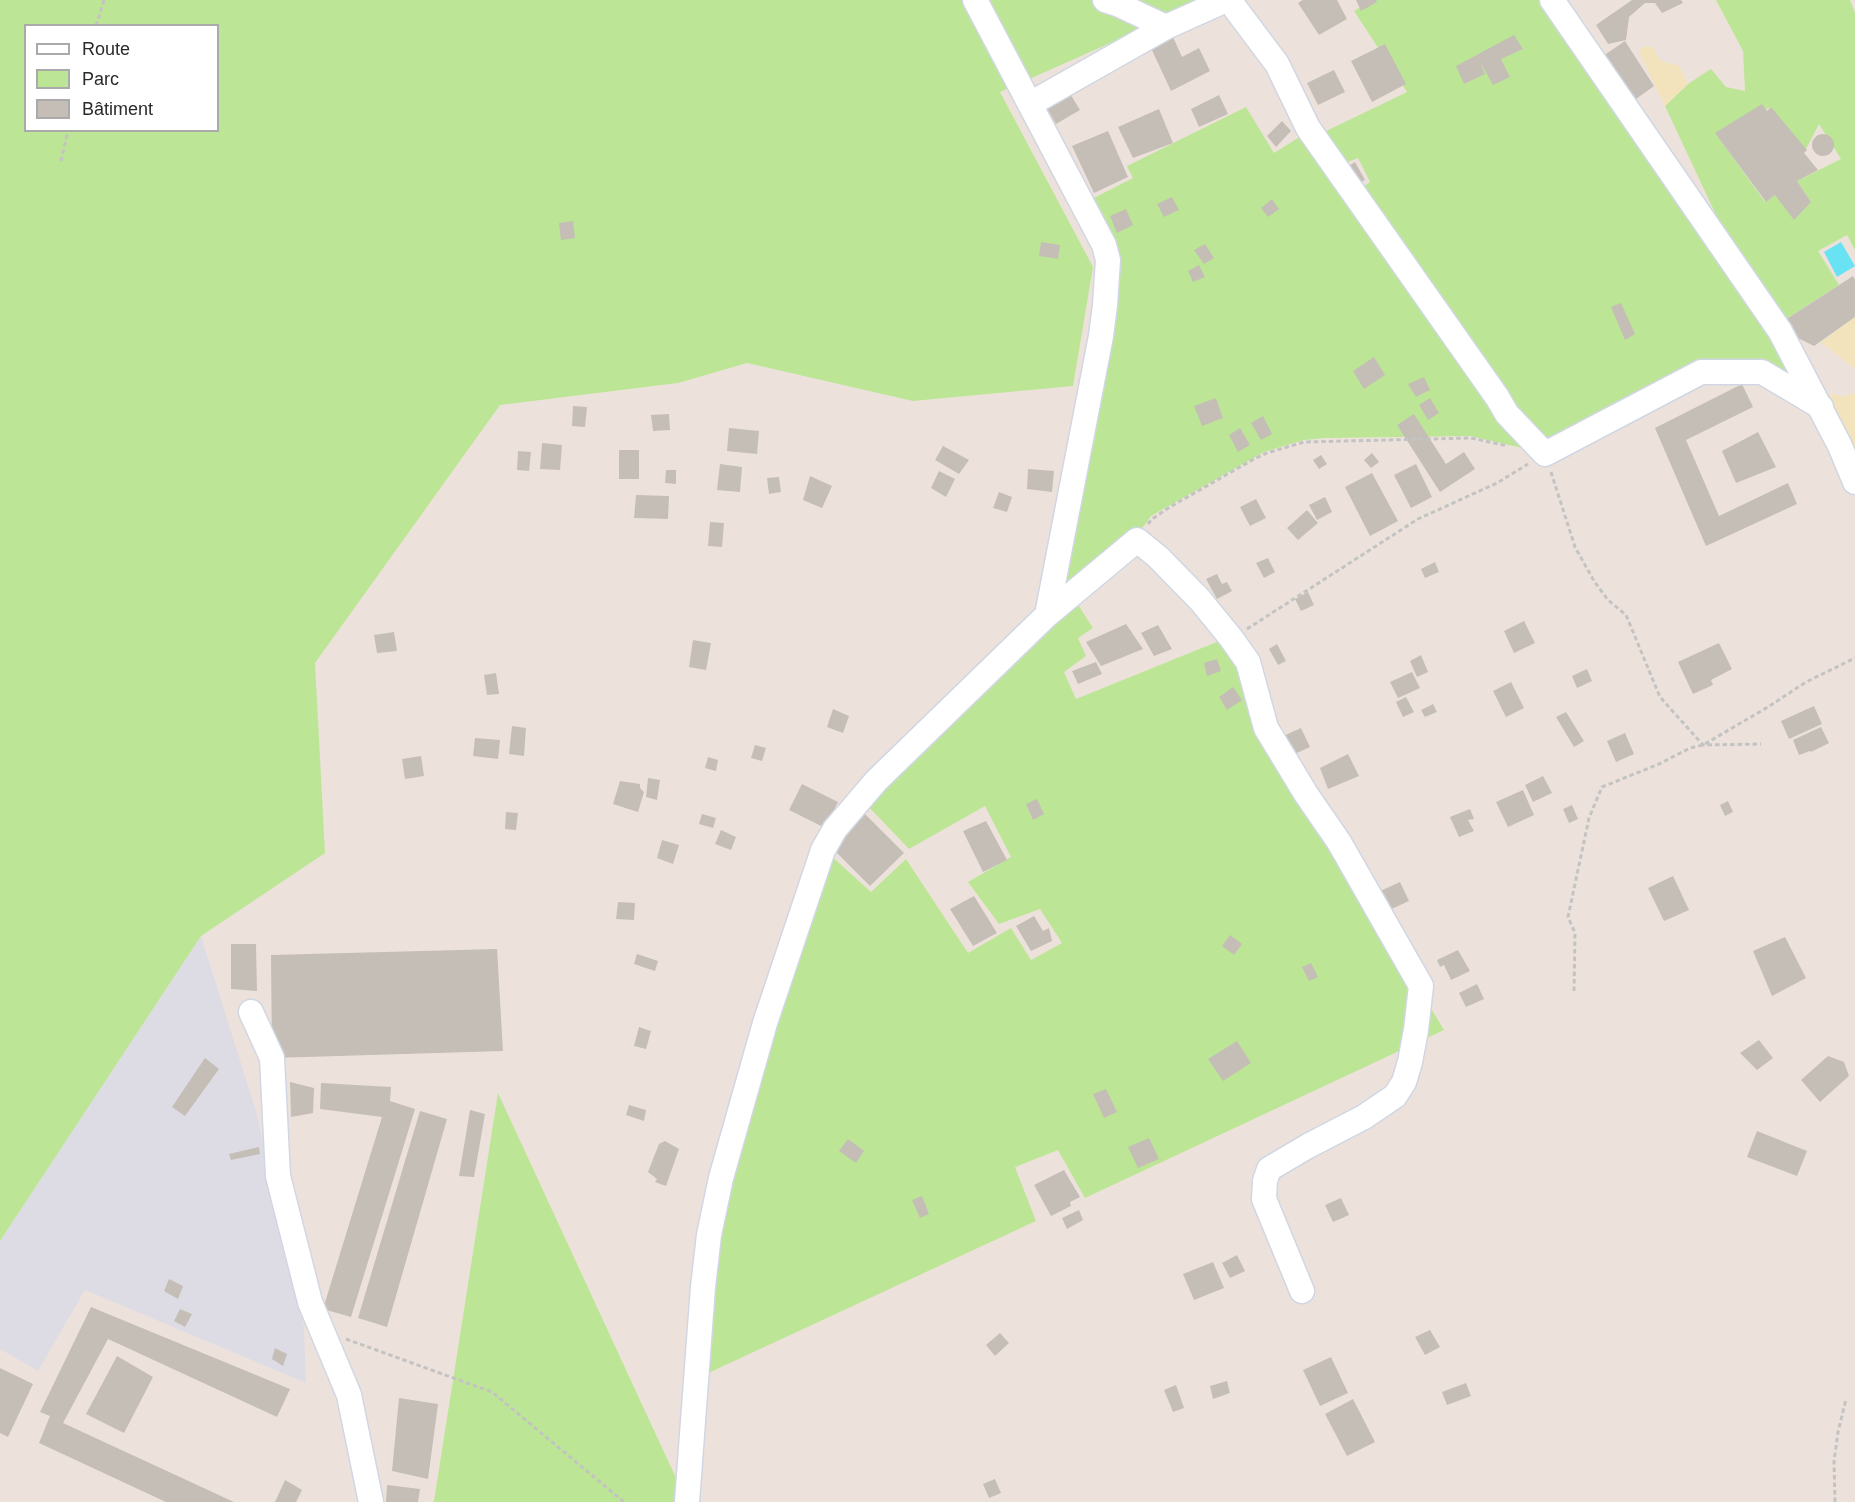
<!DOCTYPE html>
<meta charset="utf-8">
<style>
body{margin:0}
#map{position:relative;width:1855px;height:1502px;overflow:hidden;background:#ede2db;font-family:Arial,sans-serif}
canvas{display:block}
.legend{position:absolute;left:24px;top:24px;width:195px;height:108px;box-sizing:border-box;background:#fff;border:2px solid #aaa;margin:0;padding:8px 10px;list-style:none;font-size:18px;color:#2a2a2a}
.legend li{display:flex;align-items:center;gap:12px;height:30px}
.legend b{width:30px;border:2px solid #aaa}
</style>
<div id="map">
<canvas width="1855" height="1502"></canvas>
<ul class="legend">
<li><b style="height:8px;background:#fff"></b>Route</li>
<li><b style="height:16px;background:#bce695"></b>Parc</li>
<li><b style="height:16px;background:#c4beb7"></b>Bâtiment</li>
</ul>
</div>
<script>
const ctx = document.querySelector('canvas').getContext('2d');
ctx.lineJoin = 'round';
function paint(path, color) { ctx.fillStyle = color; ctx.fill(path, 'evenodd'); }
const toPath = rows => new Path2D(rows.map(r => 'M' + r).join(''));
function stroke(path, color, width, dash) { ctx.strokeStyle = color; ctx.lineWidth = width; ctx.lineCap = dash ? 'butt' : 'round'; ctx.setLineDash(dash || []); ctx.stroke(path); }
paint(toPath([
 [201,936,256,1111,293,1271,304,1327,306,1383,85,1290,38,1371,0,1349,0,1241]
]), '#dddce5');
paint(toPath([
 [0,0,1207,0,1000,92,1093,267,1073,386,913,401,747,363,678,383,500,405,315,663,325,853,201,936,0,1241],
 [26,26,218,26,218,130,26,130],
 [1372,0,1547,0,1764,319,1794,384,1703,365,1545,449,1360,189,1370,182,1358,158,1340,165,1320,134,1407,92,1354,11],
 [1716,0,1850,0,1855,13,1855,250,1847,235,1818,251,1839,285,1780,323,1740,266,1665,106,1688,84,1711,69,1726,87,1745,91,1743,51],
 [1771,107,1804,153,1819,124,1841,159,1797,181,1811,202,1775,195,1765,202,1716,134],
 [1246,107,1274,153,1306,133,1544,453,1470,436,1326,438,1304,440,1264,452,1151,516,1135,538,1048,613,1113,259,1086,202,1133,178,1127,166],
 [1075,600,1093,628,1078,638,1086,656,1064,672,1076,699,1224,639,1279,763,1334,849,1444,1030,1085,1198,1058,1150,1015,1167,1036,1221,704,1375,712,1274,729,1177,829,854,871,892,906,859,968,953,1011,928,1031,960,1062,943,1040,909,999,924,968,882,1011,857,985,806,909,849,866,804],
 [498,1093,682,1491,681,1502,432,1502,434,1501]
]), '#bce695');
paint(toPath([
 [1644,46,1652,47,1661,61,1679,66,1688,84,1665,106,1639,52],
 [1855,317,1855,367,1854,368,1821,342],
 [1822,393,1844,396,1855,393,1855,465]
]), '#f3e3bc');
paint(toPath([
 [1841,242,1855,266,1837,277,1824,252]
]), '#69e3f4');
paint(toPath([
 [1303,0,1337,0,1347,19,1319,35,1298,3],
 [1356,0,1376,0,1377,2,1361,11],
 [1632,0,1681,0,1683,3,1662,13,1655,3,1645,3,1629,17,1626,40,1608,44,1596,25],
 [1514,35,1523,49,1501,59,1510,77,1493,85,1480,62,1485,74,1464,84,1456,66],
 [1173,37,1182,57,1199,48,1210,71,1171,91,1151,48],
 [1625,41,1654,86,1629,104,1600,58],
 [1385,44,1406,84,1372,102,1351,61],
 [1334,70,1345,92,1318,105,1307,83],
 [1069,92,1080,110,1056,124,1045,105],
 [1219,95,1228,114,1199,127,1191,109],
 [1762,104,1767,111,1771,107,1807,150,1804,153,1818,170,1797,181,1811,202,1794,220,1775,195,1766,202,1715,133],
 [1159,109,1173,143,1133,158,1118,127],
 [1282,121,1291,131,1276,147,1267,136],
 [1108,131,1128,177,1094,193,1072,146],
 '1812 145a11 11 0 1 1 22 0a11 11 0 1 1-22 0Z',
 [1355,162,1365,180,1357,184,1346,168],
 [1172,197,1179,210,1164,217,1157,204],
 [1272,199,1279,209,1268,217,1261,208],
 [1126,209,1133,225,1117,233,1110,216],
 [573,221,575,238,561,240,559,223],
 [1041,242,1060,245,1058,259,1039,256],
 [1205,244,1214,258,1204,264,1194,250],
 [1199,265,1205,277,1193,282,1188,271],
 [1853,276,1855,280,1855,317,1814,346,1796,337,1785,320],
 [1621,303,1635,334,1625,340,1611,307],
 [1374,357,1385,375,1364,389,1353,371],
 [1424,377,1430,390,1416,397,1408,384],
 [1742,384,1753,407,1686,440,1719,516,1788,483,1797,504,1706,546,1655,428],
 [1216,398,1223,418,1202,426,1194,406],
 [1430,398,1439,413,1428,420,1419,405],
 [573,406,587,407,585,427,572,426],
 [669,414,670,430,653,431,651,415],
 [1414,414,1446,464,1464,452,1475,469,1440,492,1397,425],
 [1263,416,1272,434,1261,440,1251,423],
 [729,428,759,431,757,454,727,451],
 [1240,428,1250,445,1238,452,1229,435],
 [1758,432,1776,467,1736,483,1722,451],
 [542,443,562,445,560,470,540,469],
 [943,446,969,460,959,474,935,460],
 [619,450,639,450,639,479,619,479],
 [518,451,531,452,529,471,517,470],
 [1372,453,1379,462,1371,468,1364,460],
 [1321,455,1327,464,1319,469,1313,460],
 [720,464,742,467,740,492,717,490],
 [1416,464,1432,497,1411,508,1394,475],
 [1028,469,1054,471,1052,492,1027,489],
 [666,470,676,470,676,484,665,483],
 [939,471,955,479,946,497,931,488],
 [1372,473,1398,521,1370,536,1345,487],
 [810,476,832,486,822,508,803,500],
 [779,477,781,492,769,494,767,478],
 [999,492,1012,497,1007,512,993,508],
 [636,495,669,496,668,519,634,518],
 [1325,497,1332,512,1317,520,1309,505],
 [1256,499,1266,518,1250,526,1240,507],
 [1307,510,1318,523,1298,540,1287,528],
 [710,522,724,523,722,547,708,546],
 [1268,558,1275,572,1264,578,1256,563],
 [1435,562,1439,572,1425,578,1421,569],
 [1217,574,1222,584,1227,582,1232,591,1217,599,1206,579],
 [1308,592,1314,605,1301,611,1295,599],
 [1524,621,1535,643,1514,653,1504,631],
 [1126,624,1143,649,1101,666,1086,642],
 [1158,625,1172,649,1154,656,1141,633],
 [394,632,397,651,377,653,374,635],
 [693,640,711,643,706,670,689,667],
 [1719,643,1732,669,1711,680,1713,685,1693,694,1678,662],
 [1277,644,1286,661,1278,665,1269,649],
 [1421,655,1428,672,1417,677,1410,661],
 [1217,659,1221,671,1207,676,1204,663],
 [1096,662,1102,674,1078,684,1072,671],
 [1587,669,1592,681,1577,688,1572,676],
 [1412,672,1420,688,1398,698,1390,682],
 [496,673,499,694,487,695,484,675],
 [1511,682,1524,708,1506,717,1493,691],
 [1233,687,1242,700,1227,710,1219,697],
 [1406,697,1414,712,1403,717,1396,702],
 [1433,704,1437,712,1425,717,1421,710],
 [1814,706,1822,724,1789,739,1781,721],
 [833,709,849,716,843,733,827,727],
 [1566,712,1584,741,1574,747,1556,717],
 [512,726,526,728,524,756,509,754],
 [1821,727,1829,743,1811,752,1810,751,1799,755,1793,740],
 [1301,728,1310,747,1288,757,1279,738],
 [1625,733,1634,754,1616,762,1607,741],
 [475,738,500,740,498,759,473,756],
 [755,745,766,748,762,761,751,758],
 [1348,754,1359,776,1328,789,1320,768],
 [421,756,424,776,405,779,402,759],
 [708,757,718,760,716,771,705,768],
 [1543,776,1552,793,1533,802,1525,785],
 [648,778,660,780,657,800,646,797],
 [620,781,640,784,640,788,644,792,638,812,613,804],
 [802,784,838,802,825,828,789,810],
 [1523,790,1534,815,1508,827,1496,802],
 [1037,799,1044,814,1033,820,1026,804],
 [1728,801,1733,812,1725,816,1720,805],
 [1572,805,1578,819,1569,823,1563,809],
 [1470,809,1474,819,1468,820,1474,831,1459,837,1450,817],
 [862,811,904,853,870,886,828,844],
 [506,812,518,813,516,830,505,829],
 [702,814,716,818,713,828,699,824],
 [986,821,1007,860,983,872,963,831],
 [721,830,736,837,731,850,715,844],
 [662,840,679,845,673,864,657,858],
 [1673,876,1689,910,1664,921,1648,888],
 [1400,882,1409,901,1385,912,1376,893],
 [974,896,997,933,973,946,950,909],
 [618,902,635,903,634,920,616,919],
 [1034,916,1043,931,1049,928,1052,941,1031,951,1016,926],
 [1230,935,1242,944,1234,955,1222,946],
 [1785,937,1806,978,1772,996,1753,951],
 [231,944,256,944,257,991,231,989],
 [497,949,503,1051,272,1058,271,955],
 [1458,950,1470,971,1451,980,1444,965,1440,967,1437,960],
 [637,954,658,961,655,971,634,964],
 [1311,963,1318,977,1309,981,1302,967],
 [1477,984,1484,999,1466,1007,1459,993],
 [639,1027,651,1031,646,1049,634,1046],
 [1759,1040,1773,1058,1757,1070,1740,1053],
 [1237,1041,1251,1063,1223,1081,1208,1059],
 [1828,1056,1844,1062,1849,1076,1820,1102,1801,1080],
 [205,1058,219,1069,185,1116,172,1107],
 [290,1082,314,1088,313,1113,291,1117],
 [321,1083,391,1087,390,1101,415,1109,351,1317,323,1309,382,1117,320,1109],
 [1106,1089,1117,1112,1104,1118,1093,1094],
 [629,1105,646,1110,644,1121,626,1115],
 [470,1110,485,1114,474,1177,459,1176],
 [420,1111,447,1119,387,1327,358,1318],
 [1757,1131,1807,1151,1797,1176,1747,1157],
 [1149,1138,1159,1159,1138,1168,1128,1147],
 [848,1139,864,1151,856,1163,839,1151],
 [665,1141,679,1149,666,1186,655,1182,657,1179,648,1172,659,1144],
 [259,1147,260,1154,231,1160,229,1154],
 [1064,1170,1080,1197,1070,1202,1071,1206,1051,1216,1034,1185],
 [922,1196,929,1214,920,1218,912,1200],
 [1341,1198,1349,1215,1333,1222,1325,1205],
 [1079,1210,1083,1220,1067,1229,1062,1218],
 [1237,1255,1245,1271,1230,1278,1222,1263],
 [1213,1262,1224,1288,1194,1300,1183,1274],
 [169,1279,183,1286,178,1299,164,1291],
 [91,1307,290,1389,277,1417,108,1339,63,1423,234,1502,166,1502,39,1443,50,1416,40,1412],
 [180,1309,192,1314,185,1327,174,1321],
 [1430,1330,1440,1347,1425,1355,1415,1337],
 [1000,1333,1009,1343,995,1356,986,1345],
 [275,1348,287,1354,283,1366,272,1359],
 [117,1356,153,1377,124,1433,86,1414],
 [1331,1357,1348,1393,1320,1406,1303,1370],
 [0,1368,33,1384,8,1437,0,1433],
 [1227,1381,1230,1393,1213,1399,1210,1386],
 [1466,1383,1471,1396,1447,1405,1442,1392],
 [1176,1385,1184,1408,1173,1412,1164,1390],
 [399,1398,438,1404,428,1479,392,1471],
 [1353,1399,1375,1442,1347,1456,1325,1414],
 [995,1479,1001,1493,989,1498,983,1484],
 [285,1480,302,1490,296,1502,275,1502],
 [387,1485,420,1489,418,1502,386,1502]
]), '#c4beb7');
const minor = toPath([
 [975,0,1104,245,1108,260,1105,305,1101,336,1047,615],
 [1105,0,1117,4,1166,27],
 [1229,0,1277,64,1308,128,1497,397,1507,414,1545,454,1701,372,1762,372,1821,407],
 [1552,0,1780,331,1840,446,1855,482],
 [1030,104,1166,27,1226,0],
 [251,1012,272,1058,278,1176,310,1302,349,1395,371,1502],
 [687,1502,703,1287,709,1235,721,1178,765,1023,823,850,835,829,876,781,1047,615,1137,540,1158,557,1200,600,1231,638,1248,662,1266,728,1306,794,1339,842,1421,986,1416,1030,1410,1062,1404,1082,1395,1096,1364,1117,1308,1146,1269,1169,1265,1181,1264,1199,1302,1291]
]);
stroke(minor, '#d0d7e3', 27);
stroke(toPath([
 [96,26,104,0],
 [61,161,68,130],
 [1551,472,1575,547,1594,581,1608,600,1626,615,1660,697,1703,745,1761,744],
 [1148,524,1152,519,1170,507,1254,459,1267,453,1304,442,1471,438,1508,446],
 [1247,629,1418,519,1497,483,1528,464],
 [1574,991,1575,933,1568,917,1589,818,1602,787,1659,764,1690,748,1703,745,1768,707,1806,682,1855,658],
 [346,1339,492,1392,624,1502],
 [1835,1502,1834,1462,1838,1432,1846,1399]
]), '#c3c3c3', 3, [4.5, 3]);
stroke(minor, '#fff', 24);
</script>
